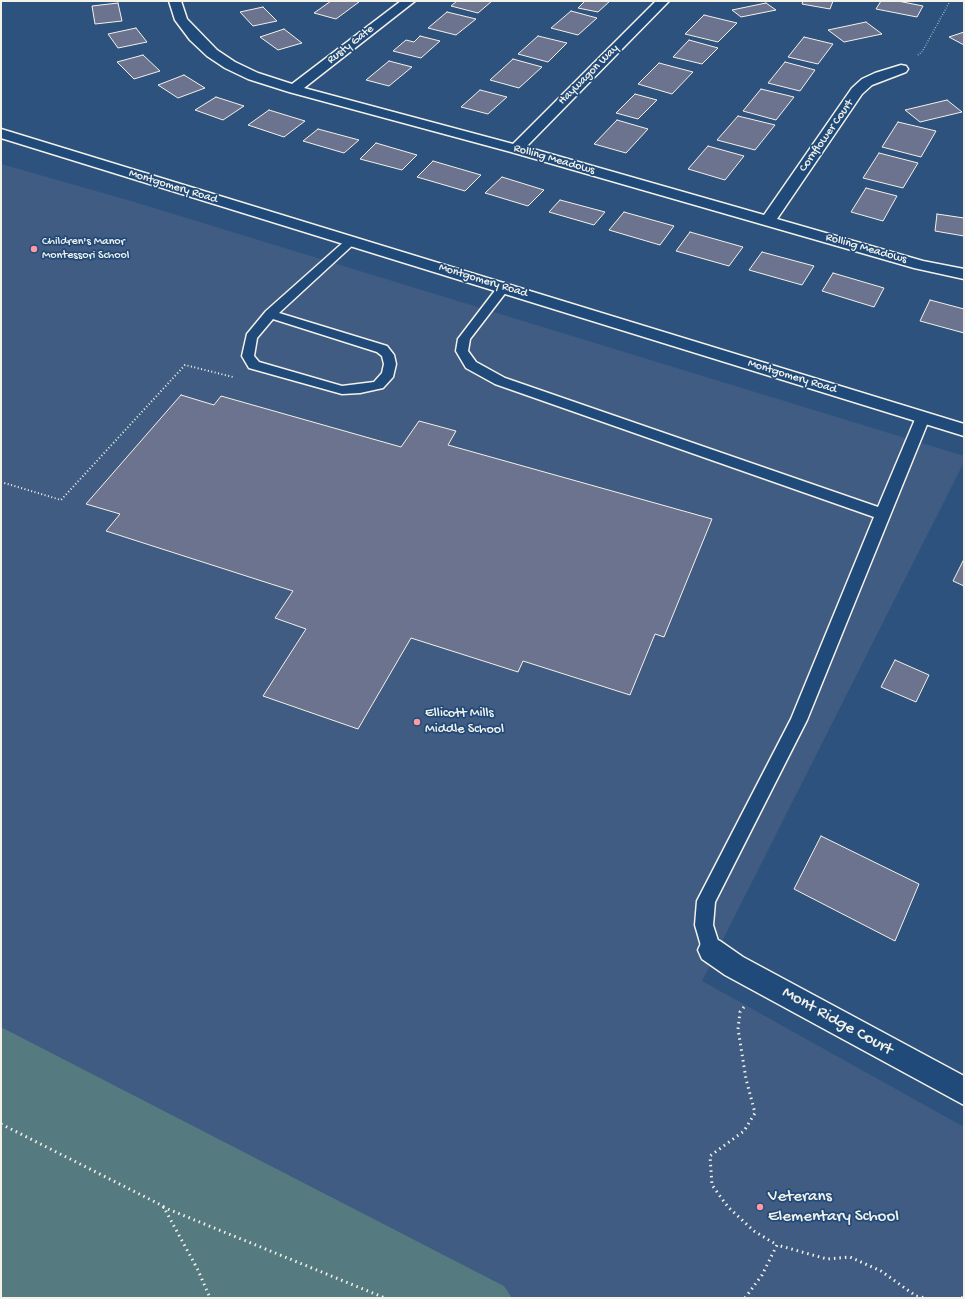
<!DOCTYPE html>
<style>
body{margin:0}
#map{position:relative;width:965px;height:1299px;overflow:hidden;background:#2e527e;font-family:"Gochi Hand",sans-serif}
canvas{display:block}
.frame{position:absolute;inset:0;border:2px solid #f4f1e8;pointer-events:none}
</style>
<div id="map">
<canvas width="965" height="1299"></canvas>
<div class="frame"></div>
</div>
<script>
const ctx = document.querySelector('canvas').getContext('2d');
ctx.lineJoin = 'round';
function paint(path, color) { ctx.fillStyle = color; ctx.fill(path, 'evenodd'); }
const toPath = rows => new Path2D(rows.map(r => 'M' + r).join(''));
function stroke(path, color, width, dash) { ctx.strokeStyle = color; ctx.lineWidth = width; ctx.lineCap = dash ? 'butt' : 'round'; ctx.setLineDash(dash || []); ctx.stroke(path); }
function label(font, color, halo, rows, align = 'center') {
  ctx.font = font + ' "Gochi Hand",sans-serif'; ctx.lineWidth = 3.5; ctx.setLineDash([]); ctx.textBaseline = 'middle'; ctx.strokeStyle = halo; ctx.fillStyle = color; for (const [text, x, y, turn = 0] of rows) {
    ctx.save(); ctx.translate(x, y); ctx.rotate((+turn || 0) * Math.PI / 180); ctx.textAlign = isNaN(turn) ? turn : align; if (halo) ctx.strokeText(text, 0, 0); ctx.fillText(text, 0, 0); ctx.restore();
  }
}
paint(toPath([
 [1,164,131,201,964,456,964,462,702,981,964,1127,964,1298,512,1298,504,1286,1,1027]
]), '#415c83');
paint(toPath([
 [1,1027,504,1286,512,1298,1,1298]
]), '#557b81');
const building = toPath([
 [331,1,355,1,359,2,336,19,314,13,331,1],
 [457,1,492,1,478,13,451,6,457,1],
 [585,1,610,1,598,12,578,8,585,1],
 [803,1,833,1,830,9,802,4,803,1],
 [881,1,898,1,923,6,917,17,876,9,881,1],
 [118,3,122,21,95,24,92,6,118,3],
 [766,3,776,10,741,17,732,10,766,3],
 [263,7,277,21,253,26,240,12,263,7],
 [571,11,597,18,578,35,551,28,571,11],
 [447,12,476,19,456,35,428,28,447,12],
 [704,15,737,23,718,42,685,34,704,15],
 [866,22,882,34,844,42,828,30,866,22],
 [136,28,147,42,118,48,108,34,136,28],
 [284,29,302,43,278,50,260,37,284,29],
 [964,32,964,45,949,37,964,32],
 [420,36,440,41,421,58,393,51,406,40,414,42,420,36],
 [538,36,567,43,548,62,518,54,538,36],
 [804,37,833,44,818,64,788,57,804,37],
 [689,40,718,48,702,64,673,57,689,40],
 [143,55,160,71,134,79,117,62,143,55],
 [513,59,542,67,519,88,490,80,513,59],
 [389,61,412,67,389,86,366,80,389,61],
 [785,62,815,70,800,91,768,83,785,62],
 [659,63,693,72,672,94,638,84,659,63],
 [184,75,205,88,178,98,158,85,184,75],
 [761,89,794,97,776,120,743,111,761,89],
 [480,90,507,97,488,114,461,107,480,90],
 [635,94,657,100,638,119,616,113,635,94],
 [216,97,244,106,223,120,195,110,216,97],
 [947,100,962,112,920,122,905,110,947,100],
 [269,110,305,121,284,137,248,125,269,110],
 [738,116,775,125,755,150,717,140,738,116],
 [617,120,648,129,626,153,594,144,617,120],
 [898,122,936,131,921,157,882,147,898,122],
 [318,129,359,140,344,153,303,141,318,129],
 [376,143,417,155,402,170,360,159,376,143],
 [708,146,744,156,725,180,688,169,708,146],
 [879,153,918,163,903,188,863,178,879,153],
 [433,161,481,175,465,191,417,177,433,161],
 [502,177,544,190,528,206,485,193,502,177],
 [866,188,897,196,883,221,851,212,866,188],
 [560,200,605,212,594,225,549,212,560,200],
 [624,212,674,226,660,245,609,230,624,212],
 [937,214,964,218,964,236,935,231,937,214],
 [690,232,743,247,729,266,676,251,690,232],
 [762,252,814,266,802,285,749,270,762,252],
 [833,273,884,288,874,307,822,291,833,273],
 [930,300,964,309,964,333,920,321,930,300],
 [181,395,214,405,221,396,401,447,419,421,456,431,448,445,712,519,664,637,655,634,630,695,523,661,518,672,411,638,358,729,263,696,306,629,275,618,293,591,106,531,120,514,86,504,181,395],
 [964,559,964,586,953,581,964,559],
 [895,660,929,675,916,702,881,687,895,660],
 [821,836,919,884,895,941,794,889,821,836]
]);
paint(building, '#6c738f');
stroke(building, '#f4f1e8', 1);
const service = toPath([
 [351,238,355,239,357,241,355,243,279,313,387,346,394,355,396,364,393,377,383,388,360,393,342,394,249,368,242,356,247,334,266,311,347,239,351,238],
 [273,319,377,352,382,356,384,364,382,373,374,382,342,386,259,362,254,356,257,338,273,319],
 [504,283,510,287,470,339,468,351,476,362,505,378,878,507,916,417,918,414,923,413,928,414,930,417,807,720,715,902,713,925,721,950,718,956,711,959,704,956,695,925,697,901,791,719,874,517,495,384,466,368,456,351,458,339,500,284,504,283]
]);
const minor = toPath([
 [169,1,181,1,187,19,217,50,235,62,258,73,292,84,401,1,415,1,304,88,513,144,656,1,669,1,526,147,764,215,852,88,862,79,875,73,901,65,906,66,908,69,906,72,872,85,862,94,777,219,923,261,964,269,964,279,914,268,511,152,289,92,248,79,225,68,207,56,190,40,175,20,169,1],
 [711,937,720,941,743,957,964,1076,964,1105,725,975,702,959,698,950,702,941,711,937]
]);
const secondary = toPath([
 [1,129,964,424,964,436,1,138,1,129]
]);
stroke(service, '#f4f1e8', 3);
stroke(minor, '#f4f1e8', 3);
stroke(secondary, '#f4f1e8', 3);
stroke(toPath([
 [918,55,922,52,949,3]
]), '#f4f1e8', 1.5, [0.5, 2]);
stroke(toPath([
 [1,482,61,500,185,365,233,377]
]), '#f4f1e8', 2, [1, 2.5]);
stroke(toPath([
 [744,1007,740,1012,738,1029,746,1079,755,1113,744,1131,710,1156,712,1185,728,1207,754,1231,777,1245],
 [1,1124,163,1206,198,1270,210,1298],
 [163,1207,385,1298],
 [745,1298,762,1275,777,1245,827,1259,850,1257,881,1271,916,1296,926,1298],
 [962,1298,964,1295]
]), '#f4f1e8', 3, [1.5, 4]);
paint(service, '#1f4a7a');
paint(minor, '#1f4a7a');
paint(secondary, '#1f4a7a');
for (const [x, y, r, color] of [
 [34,249,4,"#ff9aa2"],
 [417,722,4,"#ff9aa2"],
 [760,1207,4,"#ff9aa2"]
]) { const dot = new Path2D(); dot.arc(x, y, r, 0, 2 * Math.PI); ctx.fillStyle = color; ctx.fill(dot); stroke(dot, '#1f4a7a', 1.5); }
label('12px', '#f4f1e8', '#1f4a7a', [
 ["Rusty Gate",351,45,-38],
 ["Haywagon Way",589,75,-45],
 ["Cornflower Court",827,136,-55],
 ["Rolling Meadows",554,160,16],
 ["Montgomery Road",173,187,17],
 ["Rolling Meadows",866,249,16],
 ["Montgomery Road",483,281,17],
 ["Montgomery Road",792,377,17]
]);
label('12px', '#f4f1e8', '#1f4a7a', [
 ["Children's Manor",42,242],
 ["Montessori School",42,256]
], 'left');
label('14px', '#f4f1e8', '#1f4a7a', [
 ["Ellicott Mills",425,714],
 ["Middle School",425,730]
], 'left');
label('17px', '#f4f1e8', '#1f4a7a', [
 ["Mont Ridge Court",837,1022,29]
]);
label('17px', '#f4f1e8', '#1f4a7a', [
 ["Veterans",768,1197],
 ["Elementary School",768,1217]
], 'left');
</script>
